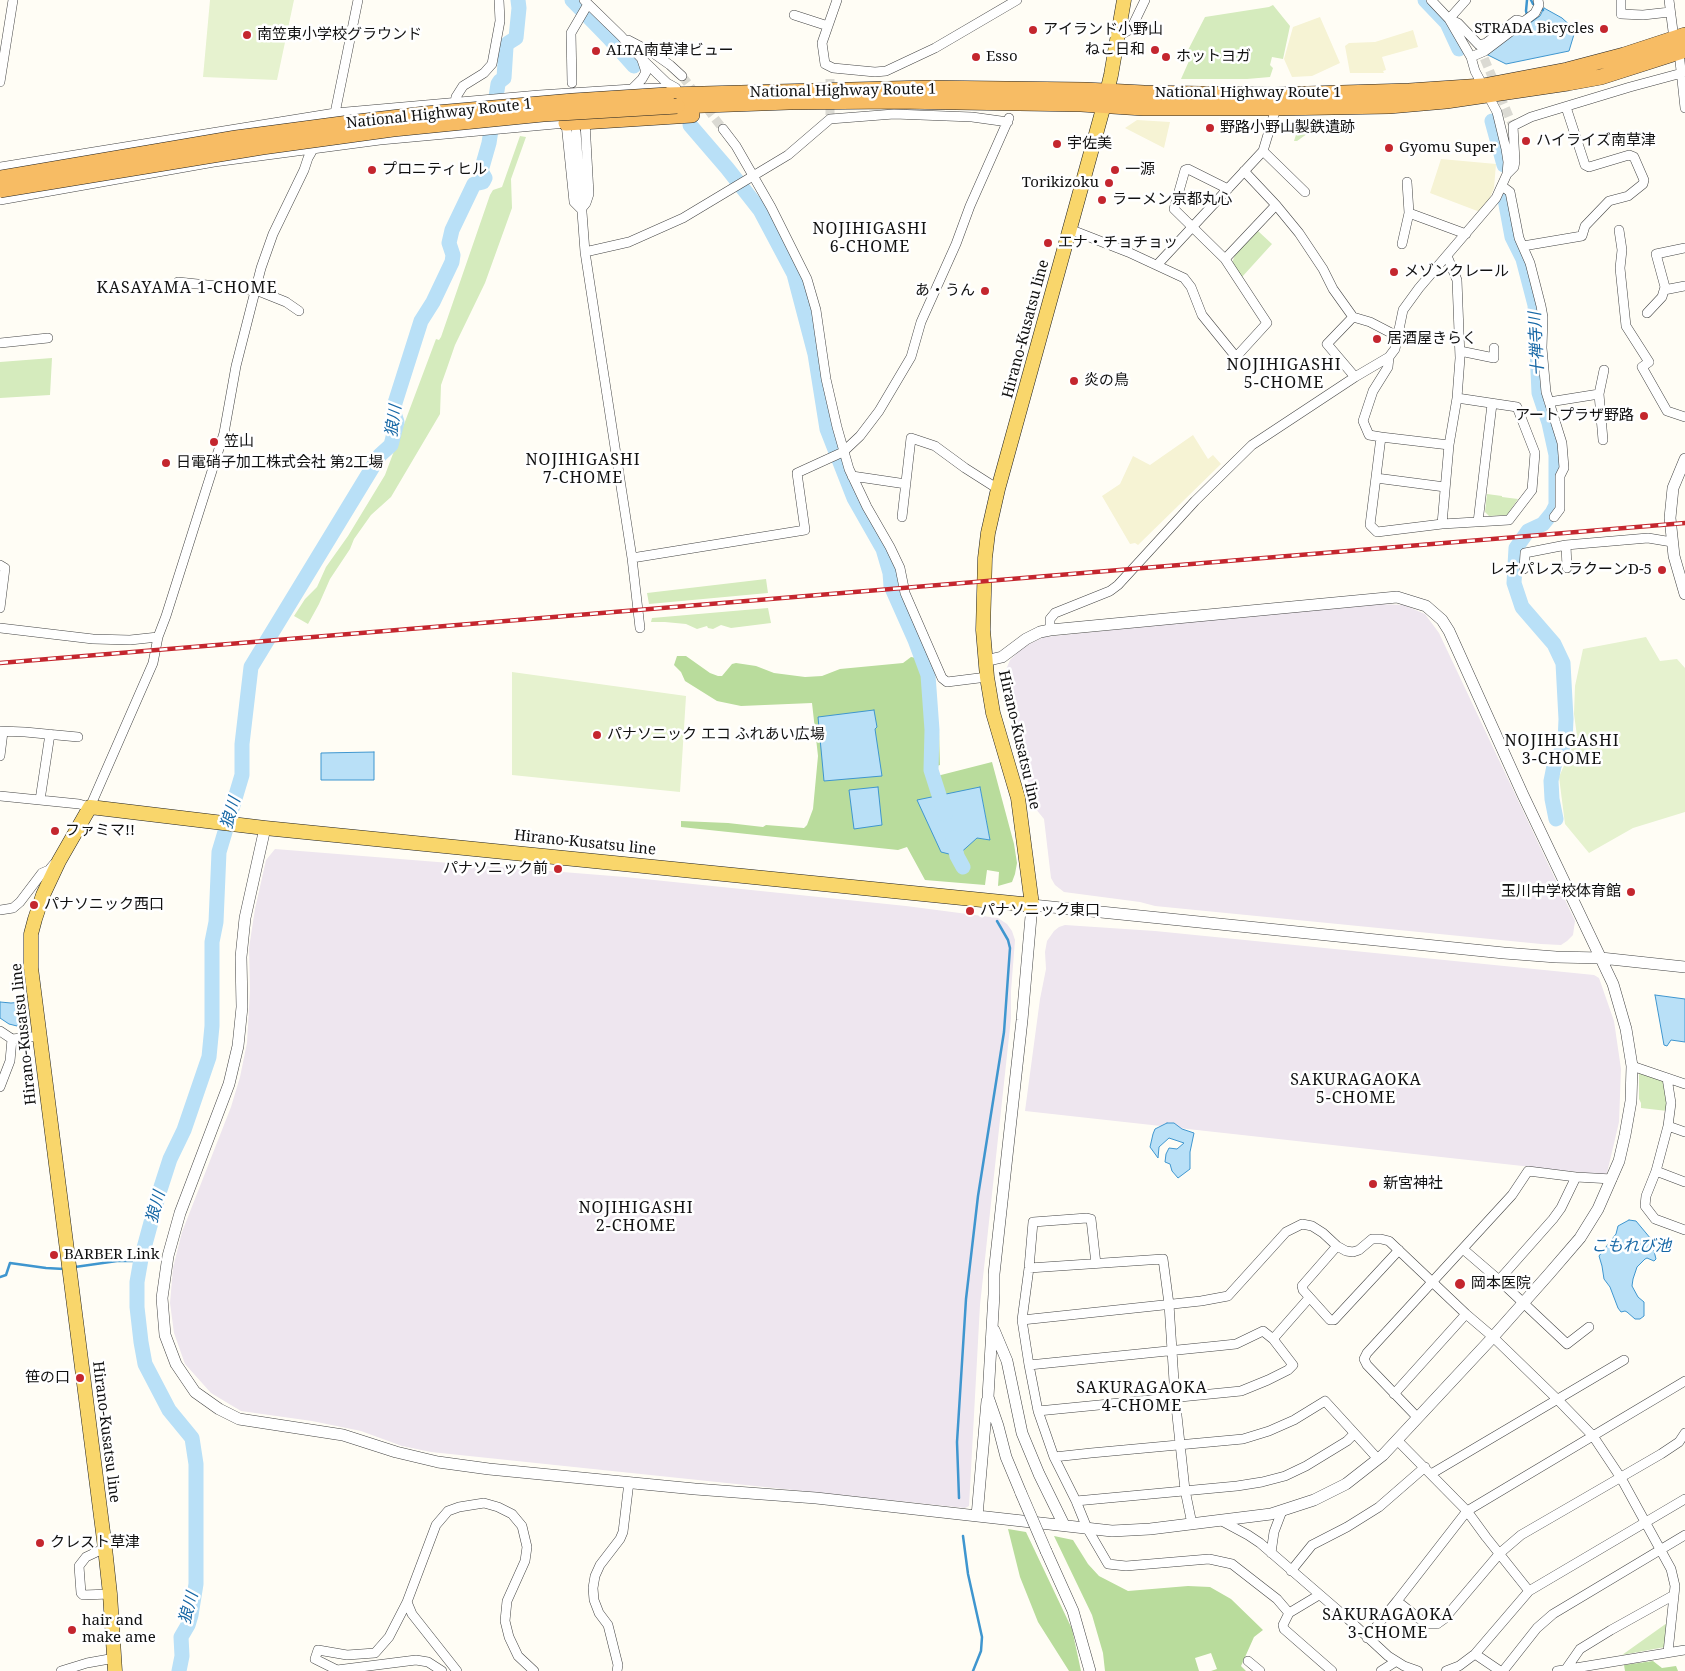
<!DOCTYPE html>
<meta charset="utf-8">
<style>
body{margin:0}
canvas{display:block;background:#fffdf5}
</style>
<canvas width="1685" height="1671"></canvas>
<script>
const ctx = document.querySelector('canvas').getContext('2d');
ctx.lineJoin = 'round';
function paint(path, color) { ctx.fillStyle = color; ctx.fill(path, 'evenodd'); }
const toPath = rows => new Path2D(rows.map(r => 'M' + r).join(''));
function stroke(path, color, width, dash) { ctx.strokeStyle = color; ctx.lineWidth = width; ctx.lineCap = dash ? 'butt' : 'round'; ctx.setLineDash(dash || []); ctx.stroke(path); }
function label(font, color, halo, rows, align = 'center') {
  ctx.font = font + ' "Noto Serif","Noto Sans JP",serif'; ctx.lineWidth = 5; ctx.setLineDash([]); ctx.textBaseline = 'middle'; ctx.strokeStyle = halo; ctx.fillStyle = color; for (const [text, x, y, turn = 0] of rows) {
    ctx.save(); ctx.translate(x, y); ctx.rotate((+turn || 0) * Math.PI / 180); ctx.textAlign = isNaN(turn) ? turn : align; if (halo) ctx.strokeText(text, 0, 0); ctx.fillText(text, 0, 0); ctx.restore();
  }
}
paint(toPath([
 [1380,604,1404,605,1425,614,1439,633,1575,921,1573,935,1567,941,1561,945,1541,944,1155,906,1140,902,1064,892,1055,885,1051,878,1044,819,1035,808,1004,693,1003,677,1010,660,1023,647,1044,637,1354,605],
 [275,849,625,877,906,906,998,918,1007,924,1012,931,1015,940,1011,991,1011,1018,980,1305,969,1506,965,1508,431,1452,402,1446,361,1431,312,1421,241,1411,211,1393,185,1364,174,1333,170,1303,173,1268,182,1232,231,1107,240,1077,247,1043,250,990,249,948,255,909,266,860],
 [1065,925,1155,931,1594,975,1599,978,1614,1021,1621,1069,1619,1122,1607,1173,1604,1175,1025,1111,1040,999,1046,969,1045,952,1047,941,1054,931,1059,927]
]), '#eee6ef');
paint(toPath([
 [1320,17,1340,63,1312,76,1292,77,1284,59,1293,27],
 [1413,30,1418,47,1382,57,1386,70,1383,71,1384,73,1350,73,1345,46,1349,43,1375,42],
 [1137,120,1170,122,1164,148,1125,128],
 [1441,159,1496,164,1494,188,1487,205,1480,212,1430,193],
 [1193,435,1208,459,1213,455,1221,464,1138,545,1135,543,1130,544,1102,496,1120,484,1133,456,1150,465]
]), '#f6f3d4');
paint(toPath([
 [1273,5,1290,26,1283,59,1272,57,1270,65,1273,68,1270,77,1247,79,1181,79,1189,61,1186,54,1205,17,1269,7],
 [1301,119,1314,120,1314,129,1297,141,1294,141],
 [520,136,526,137,511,179,512,208,485,283,455,345,446,371,441,385,440,414,391,497,371,515,354,539,350,549,330,579,319,604,308,624,294,616,305,599,317,587,326,567,348,536,385,475,436,339,439,340,441,337,490,195,493,190,502,187],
 [1258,231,1272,244,1242,277,1232,263,1235,255],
 [52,358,50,395,0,398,0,362],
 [1487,494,1502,496,1502,497,1518,499,1507,515,1489,516,1485,512],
 [766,579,768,593,649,604,647,593],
 [768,608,771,623,731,628,721,625,713,629,708,628,707,626,697,629,686,624,665,622,651,622,652,618],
 [1639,1073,1665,1081,1667,1111,1641,1108,1641,1103,1639,1099],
 [1667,1623,1665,1647,1622,1655]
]), '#d5ebbd');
paint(toPath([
 [677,656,686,656,710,673,718,676,722,676,732,664,736,663,756,666,774,673,805,677,822,676,840,669,903,663,911,657,917,658,923,671,929,732,939,731,940,765,934,767,937,776,992,762,1014,844,1017,863,1015,874,1012,882,998,886,999,872,987,870,985,885,925,880,907,847,898,850,681,827,681,821,728,823,763,827,766,825,804,828,807,825,813,809,818,756,812,703,741,706,717,701,685,681,681,672,674,665],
 [980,787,990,840,978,838],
 [1008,1529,1026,1532,1072,1629,1081,1671,1069,1671,1038,1622,1020,1577],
 [1054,1536,1073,1540,1088,1564,1099,1576,1128,1591,1188,1586,1210,1587,1231,1599,1263,1630,1254,1637,1241,1666,1246,1671,1211,1671,1217,1669,1211,1653,1195,1658,1199,1671,1105,1671,1103,1653,1092,1615],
 [1653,1661,1662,1668,1676,1666,1678,1671,1625,1671,1624,1665]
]), '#b9dc9c');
paint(toPath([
 [210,0,294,0,277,80,203,77],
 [1646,637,1660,661,1677,659,1685,668,1685,812,1633,828,1589,853,1565,824,1559,777,1577,736,1574,714,1575,686,1583,649],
 [512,672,686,696,680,792,512,775]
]), '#e6f2cf');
const water = toPath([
 [1544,8,1562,18,1573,28,1575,31,1569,51,1506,64,1486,54,1540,16,1544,8],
 [874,710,877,727,875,729,882,776,824,781,818,717,874,710],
 [374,752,374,780,321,780,321,753,374,752],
 [878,787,882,825,854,829,849,790,878,787],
 [980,787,990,840,977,838,957,856,941,852,917,800,980,787],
 [1655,995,1685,999,1685,1042,1671,1040,1667,1046,1664,1045,1655,995],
 [0,1002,11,1003,23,1002,25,1016,17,1026,9,1024,0,1018,0,1002],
 [1167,1123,1174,1123,1182,1129,1194,1133,1190,1152,1190,1169,1178,1178,1172,1171,1170,1164,1165,1162,1166,1154,1169,1148,1177,1149,1184,1143,1169,1138,1159,1147,1158,1158,1150,1147,1153,1134,1155,1129,1167,1123],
 [1629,1220,1636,1221,1651,1239,1656,1259,1654,1261,1647,1258,1645,1259,1637,1267,1633,1279,1632,1286,1638,1297,1644,1302,1644,1316,1640,1319,1635,1319,1627,1312,1625,1311,1621,1312,1618,1308,1610,1287,1604,1279,1602,1266,1599,1256,1616,1234,1618,1226,1629,1220]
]);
paint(water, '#b9e0f7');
stroke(water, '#3f96cf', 1);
stroke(toPath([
 [1531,0,1533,4,1543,10],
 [1527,15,1526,11,1527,0],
 [75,1267,117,1261,140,1261],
 [0,1277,6,1275,10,1263,46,1268,64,1269],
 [959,1498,957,1442,966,1299,978,1196,1004,1032,1010,948,1008,940,997,921],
 [963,1536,968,1574,982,1637,981,1651,973,1671]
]), '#3f96cf', 2.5);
stroke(toPath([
 [572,0,609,38,634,66],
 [1425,0,1447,23,1459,49],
 [1492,121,1504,165],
 [690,125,727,168,760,210,794,274,815,354,827,429,854,498,883,549,890,573,891,586,915,640,928,675,932,730,931,770,945,814],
 [1504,194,1512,237,1523,259,1535,305,1539,393,1549,423,1556,455,1556,505,1552,513,1543,524,1528,531,1516,548,1514,583,1522,607,1554,644,1563,663,1566,719,1565,742,1554,766,1551,781,1552,799,1556,819],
 [953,838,957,856,963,867],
 [179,1671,182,1656,181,1637,188,1625,191,1615,196,1584,196,1464,192,1438,169,1410,145,1364,141,1342,137,1307,137,1282,141,1259,159,1193,170,1159,184,1130,209,1057,212,1026,212,942,216,922,219,852,242,775,242,744,251,667,380,455,391,445,397,422,394,413,395,403,421,321,433,302,452,262,453,255,449,243,452,230,474,184,483,182,485,178,481,171,489,143,498,84,500,81,504,78,506,47,508,43,516,38,519,8,518,0]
]), '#b9e0f7', 15);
stroke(toPath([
 [1479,46,1513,126],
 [682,76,723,129],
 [830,115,830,77]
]), '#dbdad3', 9, [9, 4.5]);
const minor = toPath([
 [584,0,621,36,641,58,667,83,676,88],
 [837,0,822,43,825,64,833,68,875,72,886,71,935,48,1017,0],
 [1466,0,1449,19,1458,23,1479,45,1486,43,1516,20,1525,22],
 [1621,0,1621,14,1643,15,1670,12],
 [1669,0,1674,39],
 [794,15,828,26],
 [1118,36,1131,29,1145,0],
 [628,40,653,53,670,65,682,76],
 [1679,52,1685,108],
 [1471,57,1485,51,1535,13,1539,5,1538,0],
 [0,82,13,0],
 [572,83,571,33,588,4],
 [632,89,642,79,646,72,642,60],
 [455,102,456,97,463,86,484,73,492,64,500,21,499,0],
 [326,128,335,113,358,0],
 [723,129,736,146,771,207,807,279,816,310,826,379,837,427,849,469,867,507,890,547,900,568,905,593,942,678,947,682,987,677],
 [576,132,585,252,632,558,640,628],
 [1263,151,1305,192],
 [0,167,335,113,539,95,632,89,664,88],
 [1507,174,1514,167,1515,161,1513,126,1531,117,1630,87,1682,73],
 [1502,186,1510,192,1519,238,1530,263,1541,306,1543,317,1542,348,1546,392,1562,443,1564,468,1560,476,1560,509,1554,517],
 [0,200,214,162,380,140,566,123,574,202,581,209,586,203,589,194,585,122],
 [1276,205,1299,233,1323,269,1333,289,1353,317,1370,322,1397,336],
 [1409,213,1466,234],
 [1069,229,1128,252,1184,278,1191,287,1202,315,1236,357,1267,323,1225,259,1276,205,1244,171],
 [1619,230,1622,250,1620,268,1626,326,1649,362,1642,367,1667,411,1685,417],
 [1402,244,1409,213,1407,182],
 [1523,246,1582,236,1585,226,1609,201,1628,196,1643,184,1644,180,1634,157,1629,155,1589,167,1585,165,1566,107],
 [585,252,629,242,683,218,788,155,830,119,894,114,972,117,1008,122],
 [1225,259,1174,209,1185,170,1188,169,1228,189],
 [1157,265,1263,151,1276,108],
 [178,282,256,290,286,302,299,311],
 [1664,290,1685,286],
 [1647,313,1662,297,1665,287,1656,254,1685,248],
 [1353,317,1327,344,1355,377],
 [0,343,48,338],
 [1460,351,1494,358,1494,348],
 [1389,357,1388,367,1373,391,1363,421,1369,435,1381,437,1370,525,1377,532,1442,524,1509,520,1532,490,1535,453,1517,407,1457,398],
 [1549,402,1599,394],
 [1381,437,1449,445],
 [1603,440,1599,394,1604,370],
 [852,476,906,484],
 [1376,478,1445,487],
 [902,517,911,438,935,446,965,468,998,489],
 [1478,522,1492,404],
 [1442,524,1449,445,1457,398,1460,358,1457,280,1447,256],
 [1566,545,1567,568],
 [632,558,805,530,797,473,843,452,860,436,879,411,911,357,921,322,956,244,970,206,1009,118],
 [0,565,5,568,0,608],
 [1524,569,1525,553,1566,545,1648,538,1672,542],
 [0,628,93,639,130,640,158,637],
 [1050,630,1050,619,1055,613,1110,591,1118,585,1195,501,1252,445,1355,377,1389,357,1395,349,1403,310,1419,288,1496,198,1507,174,1508,162,1506,149,1497,112,1475,71,1471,57,1449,19,1431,0],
 [0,731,25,732,78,737],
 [0,756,3,732],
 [0,796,79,804,90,807,153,663,158,637,166,616,224,433,236,366,261,268,273,234,304,170,308,158,319,139],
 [40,800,50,734],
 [0,910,13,908,20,902,42,873,49,870,54,864],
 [0,1031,12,1039,40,1036],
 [1632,1066,1685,1084],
 [1667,1078,1671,1103,1668,1126,1656,1171,1646,1196,1645,1206,1655,1219,1685,1230],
 [0,1087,10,1061,12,1039],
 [1668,1126,1685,1132],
 [1656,1171,1685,1182],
 [1576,1177,1561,1208,1553,1219,1499,1280,1567,1344,1589,1327],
 [1337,1246,1302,1286,1303,1290,1330,1320,1334,1320,1399,1250],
 [1463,1249,1499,1280],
 [1096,1264,1091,1219,1087,1218,1033,1222,1029,1268,1022,1320,1029,1365,1038,1411,1054,1457,1076,1501,1087,1528,1108,1564,1126,1566,1209,1559,1232,1564,1277,1599,1289,1613],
 [1029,1268,1163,1259,1169,1304,1175,1397,1185,1490,1192,1524],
 [1022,1320,1201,1301,1228,1296,1286,1232,1302,1224,1312,1226,1323,1233,1337,1246,1346,1251,1353,1252,1359,1250,1372,1239,1381,1239,1389,1241,1466,1314,1493,1337,1558,1400,1593,1436,1621,1478,1671,1569,1675,1586,1668,1652],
 [1273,1339,1309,1298],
 [1029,1365,1217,1346,1236,1344,1263,1331,1273,1339,1293,1365,1288,1370,1268,1380,1241,1391,1038,1411],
 [1394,1394,1466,1314],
 [1417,1417,1367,1365,1364,1359,1367,1353,1512,1195,1528,1171,1576,1177,1612,1179],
 [1397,1440,1467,1511,1486,1537,1529,1591],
 [1054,1457,1091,1453,1243,1439,1269,1431,1294,1420,1325,1401,1378,1459],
 [1431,1474,1624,1360],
 [1076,1501,1237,1486,1262,1482,1285,1476,1306,1466,1347,1441,1354,1434],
 [1222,1521,1248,1535,1260,1543,1348,1619,1388,1656,1404,1666,1418,1671],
 [105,1548,86,1557,79,1566,81,1593,83,1595,110,1594],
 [1271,1553,1274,1532,1282,1511],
 [1291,1571,1312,1545,1347,1527,1379,1507,1425,1467],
 [1319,1595,1289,1613,1283,1625,1284,1629,1332,1671],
 [1397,1601,1467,1511,1685,1381],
 [407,1602,389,1637,375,1653,347,1655,318,1650,315,1659,337,1670,416,1660,428,1662,442,1671],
 [1367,1638,1397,1601,1426,1624,1437,1624,1444,1619,1500,1553,1521,1535,1661,1454,1679,1442,1685,1433],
 [1475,1654,1500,1671],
 [1248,1661,1260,1671],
 [1566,1669,1580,1649,1611,1630,1674,1595],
 [61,1671,87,1663,115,1658],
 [457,1671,412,1614,407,1602,436,1525,448,1511,459,1507,484,1503,498,1507,512,1514,522,1526,527,1547,525,1561,507,1601,505,1621,509,1637,518,1656,534,1671],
 [617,1671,618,1665,608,1625,599,1613,594,1600,593,1588,595,1576,600,1565,620,1539,623,1532,629,1482],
 [1381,1671,1395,1662],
 [1446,1671,1459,1666,1475,1654,1529,1591,1685,1499],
 [1503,1671,1537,1628,1553,1614,1685,1535],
 [1557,1671,1685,1650]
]);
const tertiary = toPath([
 [1685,459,1673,488,1670,518,1674,556,1685,594],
 [265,828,245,918,241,957,242,1007,238,1046,229,1084,180,1213,168,1256,162,1298,165,1335,176,1364,195,1392,219,1409,239,1419,343,1435,396,1452,438,1462,489,1469,695,1489,816,1498,1112,1531,1150,1529,1271,1514,1314,1500,1346,1484,1383,1455,1493,1337,1549,1274,1580,1238,1598,1209,1619,1161,1625,1135,1631,1101,1632,1066,1626,1029,1613,984,1523,795,1449,631,1442,620,1426,606,1397,597,1050,630,1040,632,1026,639,1002,657,985,661],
 [994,1330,1007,1361,1022,1433,1039,1474,1064,1525],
 [1021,1493,1006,1457,998,1426,988,1397,994,1294,994,1274,1022,1020,1032,905,1504,953,1556,957,1601,958,1685,967],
 [977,1516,987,1401],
 [1046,1551,1073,1611,1090,1671]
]);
const primary = toPath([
 [115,1671,110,1594,105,1548,31,968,31,934,35,919,43,895,59,861,90,807,265,828,1032,905,1018,798,993,713,987,677,983,630,985,558,988,533,998,489,1104,105,1111,75,1124,0]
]);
const trunk = toPath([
 [667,95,925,88,1085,90,1144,93,1201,94,1274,95,1409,91,1483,86,1567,70,1624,55,1685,35],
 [677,106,789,102,895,101,1081,104,1143,108,1276,108,1389,106,1446,101,1568,83,1601,77,1685,50],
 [566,123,692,115]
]);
stroke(minor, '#444', 10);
stroke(tertiary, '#444', 12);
stroke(primary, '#222', 15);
stroke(trunk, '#222', 16);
stroke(minor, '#fff', 9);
stroke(tertiary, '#fff', 11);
stroke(primary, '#f9d66b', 14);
stroke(trunk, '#f7bc64', 15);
const rail = toPath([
 [0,663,1685,523]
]);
stroke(rail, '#c4262e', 4.5);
stroke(rail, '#fff', 2.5, [8]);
const tertiaryBridge = toPath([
 [1021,1493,1046,1551]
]);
const trunkBridge = toPath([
 [0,178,236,138,349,123,425,114,573,101,667,95],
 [0,190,262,147,393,129,543,114,677,106]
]);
stroke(tertiaryBridge, '#444', 12, []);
stroke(trunkBridge, '#222', 16, []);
stroke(tertiaryBridge, '#fff', 11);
stroke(trunkBridge, '#f7bc64', 15);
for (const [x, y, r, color] of [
 [1604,29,5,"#c4262e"],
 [1033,30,5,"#c4262e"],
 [247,35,5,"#c4262e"],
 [1155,50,5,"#c4262e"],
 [596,51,5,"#c4262e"],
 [976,57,5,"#c4262e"],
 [1166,57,5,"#c4262e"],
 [1210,128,5,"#c4262e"],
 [1526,141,5,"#c4262e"],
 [1057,144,5,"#c4262e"],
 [1389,148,5,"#c4262e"],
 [372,170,5,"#c4262e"],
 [1115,170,5,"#c4262e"],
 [1109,183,5,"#c4262e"],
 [1102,200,5,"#c4262e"],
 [1048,243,5,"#c4262e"],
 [1394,272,5,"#c4262e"],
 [985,291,5,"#c4262e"],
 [1377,339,5,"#c4262e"],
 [1074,381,5,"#c4262e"],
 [1644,416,5,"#c4262e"],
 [214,442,5,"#c4262e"],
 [166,463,5,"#c4262e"],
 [1662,570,5,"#c4262e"],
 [597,735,5,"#c4262e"],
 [55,831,5,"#c4262e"],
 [558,869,5,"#c4262e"],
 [1631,892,5,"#c4262e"],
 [34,905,5,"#c4262e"],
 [970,911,5,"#c4262e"],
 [1373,1184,5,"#c4262e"],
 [54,1255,5,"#c4262e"],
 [1460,1284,6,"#c4262e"],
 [80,1378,5,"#c4262e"],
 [40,1543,5,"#c4262e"],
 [72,1630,5,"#c4262e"]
]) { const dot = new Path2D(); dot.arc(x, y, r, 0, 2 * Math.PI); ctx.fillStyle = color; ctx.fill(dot); stroke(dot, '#fff', 2); }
label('15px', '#111', '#fff', [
 ["STRADA Bicycles",1594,29,"right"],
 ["アイランド小野山",1043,30],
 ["南笠東小学校グラウンド",257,35],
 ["ねこ日和",1145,50,"right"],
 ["ALTA南草津ビュー",606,51],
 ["Esso",986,57],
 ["ホットヨガ",1176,57],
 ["野路小野山製鉄遺跡",1220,128],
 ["ハイライズ南草津",1536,141],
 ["宇佐美",1067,144],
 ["Gyomu Super",1399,148],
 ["プロニティヒル",382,170],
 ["一源",1125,170],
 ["Torikizoku",1099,183,"right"],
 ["ラーメン京都丸心",1112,200],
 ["エナ・チョチョッ",1058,243],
 ["メゾンクレール",1404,272],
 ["あ・うん",975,291,"right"],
 ["居酒屋きらく",1387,339],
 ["炎の鳥",1084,381],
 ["アートプラザ野路",1634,416,"right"],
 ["笠山",224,442],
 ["日電硝子加工株式会社 第2工場",176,463],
 ["レオパレス ラクーンD-5",1652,570,"right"],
 ["パナソニック エコ ふれあい広場",607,735],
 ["ファミマ!!",65,831],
 ["パナソニック前",548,869,"right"],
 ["玉川中学校体育館",1621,892,"right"],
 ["パナソニック西口",44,905],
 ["パナソニック東口",980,911],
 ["新宮神社",1383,1184],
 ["BARBER Link",64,1255],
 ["岡本医院",1471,1284],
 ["笹の口",70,1378,"right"],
 ["クレスト草津",50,1543],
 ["hair and",82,1621],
 ["make ame",82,1638]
], 'left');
label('15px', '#111', '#fff', [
 ["National Highway Route 1",843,91,-1],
 ["National Highway Route 1",1248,93],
 ["National Highway Route 1",439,114,-6],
 ["Hirano-Kusatsu line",1026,329,-75],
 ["Hirano-Kusatsu line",1019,740,77],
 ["Hirano-Kusatsu line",585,843,6],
 ["Hirano-Kusatsu line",24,1034,-96],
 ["Hirano-Kusatsu line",106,1432,83]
]);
ctx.letterSpacing = '1px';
label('16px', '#111', '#fff', [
 ["NOJIHIGASHI",870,229],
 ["6-CHOME",870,247],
 ["KASAYAMA 1-CHOME",187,288],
 ["NOJIHIGASHI",1284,365],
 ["5-CHOME",1284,383],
 ["NOJIHIGASHI",583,460],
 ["7-CHOME",583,478],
 ["NOJIHIGASHI",1562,741],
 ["3-CHOME",1562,759],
 ["SAKURAGAOKA",1356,1080],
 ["5-CHOME",1356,1098],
 ["NOJIHIGASHI",636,1208],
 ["2-CHOME",636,1226],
 ["SAKURAGAOKA",1142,1388],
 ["4-CHOME",1142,1406],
 ["SAKURAGAOKA",1388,1615],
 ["3-CHOME",1388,1633]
]);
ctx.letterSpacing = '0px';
label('italic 16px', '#1768a6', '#fff', [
 ["十禅寺川",1537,344,-93],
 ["狼川",394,421,-82],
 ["狼川",231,813,-74],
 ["狼川",156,1207,-75],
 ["こもれび池",1631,1246],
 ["狼川",189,1608,-75]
]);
</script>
